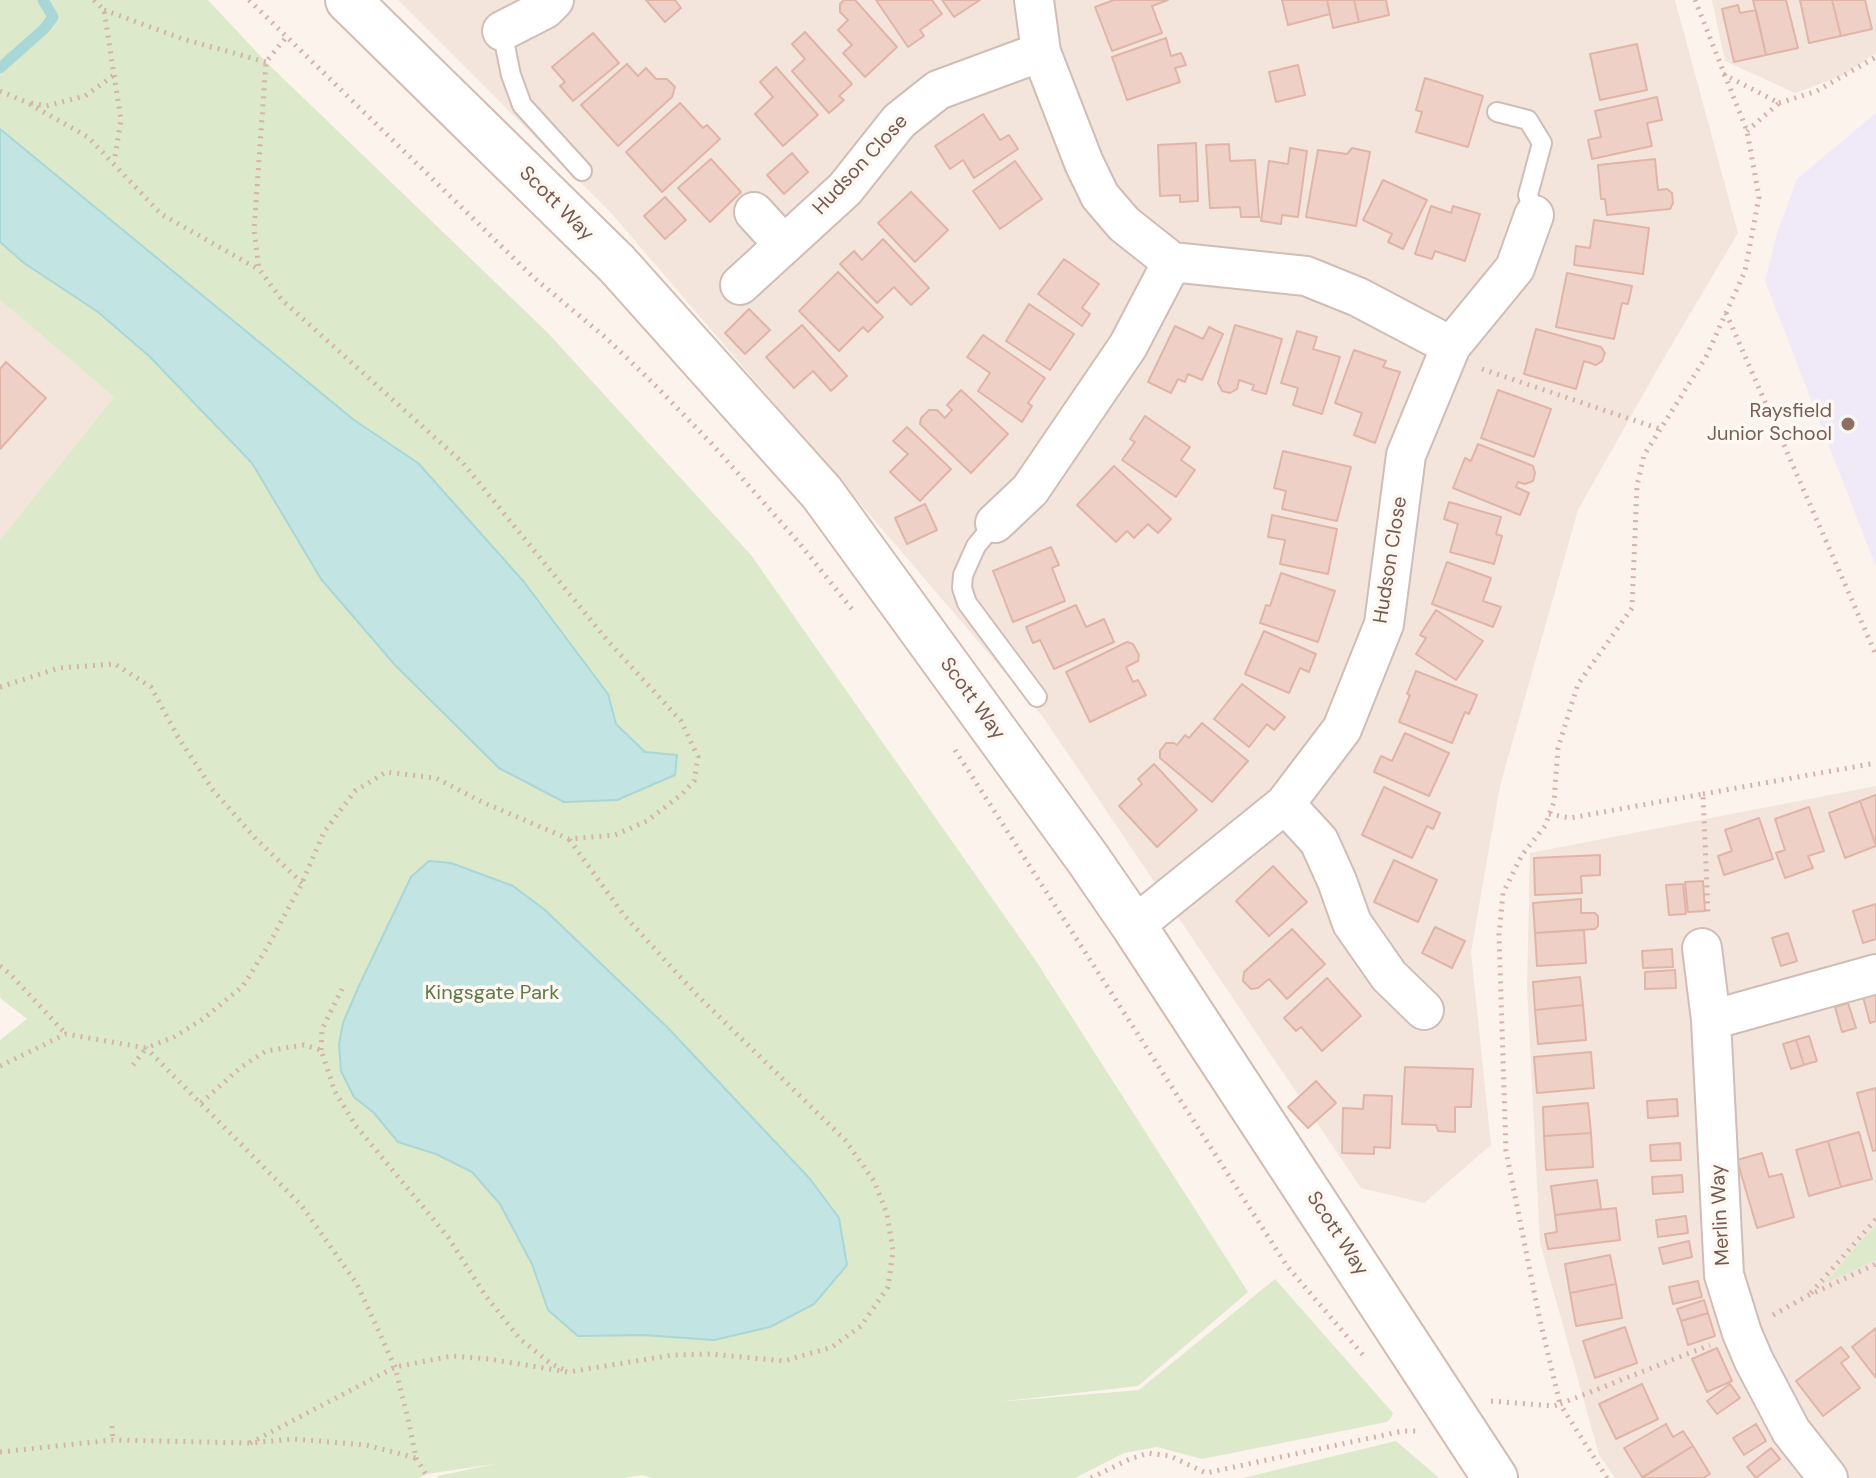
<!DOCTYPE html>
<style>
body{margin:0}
canvas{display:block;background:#fcf3ed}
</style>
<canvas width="1876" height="1478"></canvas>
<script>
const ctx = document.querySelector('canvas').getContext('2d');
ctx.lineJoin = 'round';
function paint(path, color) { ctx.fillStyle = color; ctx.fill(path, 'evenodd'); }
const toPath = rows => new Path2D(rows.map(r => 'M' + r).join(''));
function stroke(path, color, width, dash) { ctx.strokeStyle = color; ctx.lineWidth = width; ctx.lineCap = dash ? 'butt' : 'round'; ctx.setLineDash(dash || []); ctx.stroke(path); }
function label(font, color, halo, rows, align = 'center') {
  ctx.font = font + ' "DM Sans",sans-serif'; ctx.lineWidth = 7; ctx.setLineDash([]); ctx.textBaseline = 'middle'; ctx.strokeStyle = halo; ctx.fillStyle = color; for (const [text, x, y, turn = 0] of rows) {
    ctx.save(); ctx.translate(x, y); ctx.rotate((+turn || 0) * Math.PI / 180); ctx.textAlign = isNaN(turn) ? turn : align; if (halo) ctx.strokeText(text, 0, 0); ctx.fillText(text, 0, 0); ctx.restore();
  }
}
paint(toPath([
 [398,0,1675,0,1738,233,1661,363,1578,510,1500,786,1471,952,1491,1145,1424,1203,1361,1188,1043,717,612,214],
 [1712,0,1876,0,1876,53,1842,76,1795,93,1725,61],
 [0,300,114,397,0,540],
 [1876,786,1876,1478,1615,1478,1599,1455,1540,1243,1527,987,1530,853]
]), '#f3e5dc');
paint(toPath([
 [1876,113,1876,567,1765,281,1777,233,1797,179]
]), '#f0e9f8');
paint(toPath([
 [0,0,208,0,266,62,547,332,751,555,1034,958,1248,1292,1138,1386,997,1402,1139,1390,1275,1279,1393,1413,1391,1418,1387,1422,1202,1459,1157,1447,1124,1453,1075,1478,652,1478,642,1475,623,1478,438,1478,438,1476,494,1464,427,1474,419,1478,0,1478,0,1040,27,1019,0,998,0,540,114,397,0,300],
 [1876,1226,1876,1260,1827,1282,1860,1242],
 [1396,1441,1439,1478,1243,1478]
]), '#dce9cb');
const water = toPath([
 [0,129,354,420,418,463,524,582,608,694,616,724,645,752,677,755,675,775,617,800,564,802,499,768,395,665,321,579,252,463,149,356,98,312,24,263,0,242,0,129],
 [429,861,451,863,513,886,545,910,668,1028,810,1179,839,1218,847,1265,814,1304,770,1327,714,1340,643,1335,578,1336,548,1310,532,1264,500,1204,472,1172,436,1154,398,1142,374,1113,354,1097,341,1071,339,1044,343,1023,358,988,411,877,429,861]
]);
paint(water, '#c2e5e4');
stroke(water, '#a9d6d6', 2);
stroke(toPath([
 [0,68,44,29,53,17,43,0]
]), '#a9d6d6', 11);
const building = toPath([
 [646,0,675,0,681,8,665,22,646,0],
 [844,0,855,0,897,47,865,77,843,53,852,45,838,30,848,20,840,12,840,4,844,0],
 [876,0,932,0,942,14,920,30,924,36,908,47,876,0],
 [942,0,980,0,954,17,942,0],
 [1114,0,1168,0,1152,6,1162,33,1112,51,1095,7,1114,0],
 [1282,0,1327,0,1330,14,1288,25,1282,0],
 [1327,0,1354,0,1359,22,1333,28,1327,0],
 [1354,0,1386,0,1389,15,1359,22,1354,0],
 [1753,0,1786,0,1798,48,1766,55,1753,0],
 [1800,0,1832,0,1841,36,1809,43,1800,0],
 [1832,0,1865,0,1872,29,1841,36,1832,0],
 [1738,5,1740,13,1756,10,1766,55,1734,62,1722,9,1738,5],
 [805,32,852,84,839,96,844,100,829,113,792,71,805,59,792,44,805,32],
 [593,33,619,63,573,101,560,86,565,82,552,67,593,33],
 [1166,38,1171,56,1181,53,1186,65,1175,68,1180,82,1127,100,1112,57,1166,38],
 [1637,44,1647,90,1600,100,1590,54,1637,44],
 [627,64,638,76,646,68,656,79,667,79,675,87,672,97,618,146,581,105,627,64],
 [1298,65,1305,95,1276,102,1269,72,1298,65],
 [776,67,818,115,783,146,755,114,773,97,760,82,776,67],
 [1425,78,1483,96,1468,147,1416,132,1422,112,1416,110,1425,78],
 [1657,97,1662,120,1647,123,1652,146,1592,159,1588,140,1601,137,1595,111,1657,97],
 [680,103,703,128,707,125,720,139,662,192,626,152,680,103],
 [983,114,1000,140,1009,135,1018,149,974,178,963,160,950,169,935,146,983,114],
 [1196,143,1198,201,1180,202,1180,195,1160,196,1158,145,1196,143],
 [1229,144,1230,161,1255,160,1259,217,1241,217,1240,207,1210,208,1206,145,1229,144],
 [1290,148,1307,151,1298,217,1282,215,1281,224,1261,221,1269,161,1288,164,1290,148],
 [1352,148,1370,152,1356,226,1306,217,1318,150,1347,154,1352,148],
 [792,153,808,172,784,194,767,175,792,153],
 [711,159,741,192,710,222,678,188,711,159],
 [1655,159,1658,190,1667,189,1672,193,1673,203,1670,209,1607,215,1605,199,1601,199,1598,165,1655,159],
 [1015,161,1042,199,1000,229,973,191,1015,161],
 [1383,180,1427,200,1403,249,1388,242,1392,234,1363,220,1383,180],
 [911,192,948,230,915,262,878,223,911,192],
 [665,197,686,220,665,239,644,216,665,197],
 [1431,206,1451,213,1453,206,1480,214,1465,261,1435,251,1432,259,1415,254,1431,206],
 [1594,220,1649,228,1643,274,1574,265,1576,246,1590,248,1594,220],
 [883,239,929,288,911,305,894,287,877,303,840,264,854,251,862,260,883,239],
 [1064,259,1099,284,1082,308,1090,314,1082,326,1038,294,1064,259],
 [838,272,883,317,868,332,863,327,839,351,799,311,838,272],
 [1567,273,1632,286,1628,304,1622,303,1614,339,1556,327,1567,273],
 [1029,304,1074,334,1050,370,1006,341,1029,304],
 [749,309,770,330,745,354,725,333,749,309],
 [802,325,847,376,831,391,813,371,794,388,766,357,802,325],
 [1235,325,1282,339,1266,394,1252,390,1254,385,1239,380,1237,389,1230,393,1222,391,1218,383,1235,325],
 [1175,326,1203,339,1209,327,1223,334,1202,380,1188,374,1185,382,1178,379,1171,393,1148,382,1175,326],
 [1536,329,1601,347,1605,353,1602,361,1596,365,1584,361,1576,389,1524,374,1536,329],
 [1297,331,1317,337,1313,349,1340,357,1322,414,1293,405,1298,388,1281,383,1297,331],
 [983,335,1045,378,1028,403,1032,406,1022,422,978,391,990,373,967,357,983,335],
 [1354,350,1386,361,1383,367,1400,372,1375,443,1354,435,1362,413,1335,403,1354,350],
 [6,362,46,398,0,449,0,369,6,362],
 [961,390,1008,434,971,473,920,424,921,418,929,410,937,410,945,418,952,410,947,405,961,390],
 [1498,390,1551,409,1534,457,1481,438,1498,390],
 [1145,416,1190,447,1181,460,1195,470,1176,497,1122,460,1135,442,1130,439,1145,416],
 [907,427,951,469,920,501,890,472,908,454,893,441,907,427],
 [1478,444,1533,466,1535,473,1533,481,1525,484,1518,482,1516,487,1529,493,1520,515,1453,488,1465,458,1471,461,1478,444],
 [1283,451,1351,467,1337,521,1282,509,1286,491,1274,488,1283,451],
 [1114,466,1171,519,1158,533,1148,524,1134,538,1127,531,1116,542,1077,505,1114,466],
 [1449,502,1501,517,1496,534,1502,536,1494,564,1450,552,1458,524,1444,519,1449,502],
 [925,504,937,530,907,544,895,518,925,504],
 [1272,515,1337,529,1328,574,1280,564,1285,540,1268,537,1272,515],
 [1051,547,1059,565,1052,568,1065,601,1013,622,993,571,1051,547],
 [1447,562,1491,578,1483,601,1501,607,1493,627,1432,604,1447,562],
 [1281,573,1335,591,1318,642,1260,623,1266,605,1270,606,1281,573],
 [1076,605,1086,627,1104,619,1114,642,1054,669,1040,640,1033,643,1026,627,1076,605],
 [1436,610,1483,641,1456,680,1416,654,1426,638,1420,635,1436,610],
 [1264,631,1316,654,1309,672,1300,668,1289,693,1245,674,1264,631],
 [1127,642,1133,644,1139,655,1138,661,1126,667,1133,682,1138,680,1146,695,1090,722,1066,672,1127,642],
 [1416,671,1477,695,1469,714,1465,712,1452,743,1399,722,1410,695,1407,694,1416,671],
 [1242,684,1285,717,1274,730,1267,724,1249,747,1214,719,1242,684],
 [1202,723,1248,761,1212,802,1160,758,1160,751,1166,743,1174,743,1177,745,1185,735,1189,738,1202,723],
 [1405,733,1449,753,1429,796,1374,772,1381,756,1392,761,1405,733],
 [1154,764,1197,810,1157,847,1119,806,1142,784,1138,779,1154,764],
 [1384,787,1440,813,1433,829,1427,826,1412,858,1362,835,1384,787],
 [1876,795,1876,845,1860,801,1876,795],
 [1860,801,1876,846,1845,858,1829,813,1860,801],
 [1809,807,1824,851,1808,856,1813,868,1785,878,1776,853,1785,850,1775,819,1809,807],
 [1759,818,1773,859,1724,875,1718,856,1732,851,1725,830,1759,818],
 [1600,855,1600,875,1581,876,1582,893,1535,895,1534,858,1600,855],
 [1394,860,1437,880,1418,922,1374,902,1394,860],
 [1273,866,1307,902,1269,936,1236,901,1273,866],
 [1703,881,1705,911,1688,912,1685,882,1703,881],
 [1683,884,1686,914,1669,915,1666,885,1683,884],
 [1581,899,1581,913,1595,913,1598,916,1598,926,1595,929,1535,933,1533,903,1581,899],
 [1876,904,1876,939,1863,943,1853,911,1876,904],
 [1435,927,1465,941,1452,968,1422,953,1435,927],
 [1292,929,1325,964,1287,999,1269,979,1258,988,1251,989,1243,981,1244,972,1292,929],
 [1584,930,1586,963,1537,966,1535,933,1584,930],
 [1788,933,1797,961,1781,966,1772,938,1788,933],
 [1672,949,1673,967,1643,968,1642,951,1672,949],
 [1675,970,1676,988,1645,989,1645,972,1675,970],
 [1580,977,1583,1005,1535,1010,1533,982,1580,977],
 [1327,978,1361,1016,1322,1051,1301,1027,1296,1031,1284,1018,1327,978],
 [1876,994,1876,1021,1870,1023,1863,997,1876,994],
 [1848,1003,1856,1028,1842,1032,1835,1007,1848,1003],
 [1583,1005,1586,1040,1538,1044,1535,1010,1583,1005],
 [1809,1036,1817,1061,1804,1065,1796,1040,1809,1036],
 [1796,1040,1804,1065,1791,1069,1783,1044,1796,1040],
 [1591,1052,1594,1088,1537,1093,1534,1057,1591,1052],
 [1405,1067,1473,1069,1471,1107,1455,1107,1455,1132,1438,1131,1436,1125,1402,1124,1405,1067],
 [1316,1081,1336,1103,1308,1128,1288,1107,1316,1081],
 [1876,1088,1876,1150,1873,1151,1857,1093,1876,1088],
 [1364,1095,1392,1096,1390,1148,1374,1147,1374,1154,1342,1153,1343,1108,1363,1109,1364,1095],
 [1677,1099,1678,1116,1648,1118,1647,1101,1677,1099],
 [1588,1103,1591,1133,1544,1136,1543,1107,1588,1103],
 [1859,1132,1872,1179,1841,1187,1828,1141,1859,1132],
 [1591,1133,1593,1167,1546,1170,1544,1136,1591,1133],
 [1828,1141,1841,1187,1809,1196,1796,1150,1828,1141],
 [1680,1143,1681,1160,1651,1161,1650,1145,1680,1143],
 [1762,1153,1769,1177,1782,1174,1794,1217,1757,1228,1737,1160,1762,1153],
 [1682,1175,1683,1192,1653,1194,1652,1177,1682,1175],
 [1597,1180,1601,1209,1555,1215,1551,1186,1597,1180],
 [1616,1208,1620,1240,1548,1249,1545,1234,1557,1232,1555,1215,1616,1208],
 [1686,1216,1688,1233,1658,1237,1656,1220,1686,1216],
 [1689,1241,1692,1257,1663,1264,1659,1248,1689,1241],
 [1610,1255,1616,1284,1570,1293,1565,1264,1610,1255],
 [1698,1281,1702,1297,1673,1304,1669,1287,1698,1281],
 [1616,1284,1622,1318,1576,1326,1570,1293,1616,1284],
 [1704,1300,1708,1313,1681,1321,1677,1309,1704,1300],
 [1708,1313,1715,1336,1688,1345,1681,1321,1708,1313],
 [1625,1327,1637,1363,1595,1378,1583,1341,1625,1327],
 [1876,1328,1876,1378,1852,1347,1876,1328],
 [1841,1347,1849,1357,1841,1363,1860,1388,1823,1416,1796,1381,1841,1347],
 [1717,1348,1732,1381,1707,1392,1692,1359,1717,1348],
 [1642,1384,1658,1419,1616,1439,1599,1404,1642,1384],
 [1730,1384,1740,1398,1717,1414,1707,1401,1730,1384],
 [1666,1424,1673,1437,1683,1431,1693,1446,1642,1477,1624,1448,1666,1424],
 [1756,1424,1766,1441,1744,1455,1733,1438,1756,1424],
 [1693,1446,1710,1474,1703,1478,1642,1478,1693,1446],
 [1771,1448,1780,1459,1756,1478,1747,1467,1771,1448]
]);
paint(building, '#efd0c6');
stroke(building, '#e1b4a8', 2);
const lane = toPath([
 [502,31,511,75,522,105,582,171],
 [1497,112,1528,120,1542,143,1528,195,1534,215],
 [995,523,976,546,963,575,962,588,967,603,1037,697]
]);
const street = toPath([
 [1034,0,1041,52,1084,163,1100,196,1124,224,1172,262,1306,276,1358,297,1451,346],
 [502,31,545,9,554,0],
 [754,212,784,245],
 [740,285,845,189,899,121,938,90,1041,52],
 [995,523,1030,490,1128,346,1172,262],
 [1285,804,1319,841,1337,881,1352,923,1389,976,1424,1010],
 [1134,926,1285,804,1342,729,1384,624,1406,455,1451,346,1515,268,1534,215],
 [1702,948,1711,1020,1724,1275,1742,1333,1754,1361,1791,1431,1828,1478],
 [1711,1020,1876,974]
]);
const secondary = toPath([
 [348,0,617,264,822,493,1088,859,1134,926,1495,1478]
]);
stroke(lane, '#d0bdb5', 22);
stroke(street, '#d0bdb5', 42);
stroke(secondary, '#d3bcb2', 48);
stroke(toPath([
 [94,0,104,10,121,120,114,162],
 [249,0,533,277,606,338,649,379,712,444,800,544,855,613],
 [104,10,183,39,266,62],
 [1723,74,1779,103,1747,131],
 [0,91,26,102,88,137,161,214,258,269],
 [31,103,46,106,85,96,114,75],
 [1779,103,1817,91,1876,57],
 [1726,313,1876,655],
 [1482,369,1660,429],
 [0,687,59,668,115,664,151,687,178,737,213,790,255,838,302,883],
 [955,750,1287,1266,1363,1355],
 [1703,794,1876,763],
 [1549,814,1570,818,1703,794,1708,914],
 [0,966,10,974,66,1034],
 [321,1050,322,1029,342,989],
 [133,1065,146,1048],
 [0,1066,66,1034,146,1048,174,1037,203,1019,243,986,268,946,302,883,324,832,355,791,386,772,436,778,482,802,569,839,615,835,647,821,682,794,694,781,698,757,681,721,607,640,462,462,282,300,259,269,254,230,266,62,287,36],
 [201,1103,241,1067,266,1051,304,1045,321,1050,335,1092,356,1126,448,1237,485,1295,520,1339,550,1363,564,1370],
 [1811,1293,1876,1219],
 [1773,1315,1809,1295,1876,1264],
 [1491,1401,1554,1406,1560,1404,1539,1316,1506,1151,1499,935,1503,893,1522,855,1545,826,1554,802,1558,748,1578,684,1632,608,1637,486,1644,455,1706,357,1745,271,1759,197,1747,131,1695,0],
 [112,1426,113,1440],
 [250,1443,395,1367,452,1356,489,1359,568,1372,673,1355,711,1354,784,1361,832,1347,861,1326,888,1287,893,1251,887,1214,874,1181,845,1140,695,993,623,914,569,839],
 [0,1452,113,1440,250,1443,294,1439,366,1445,416,1458,409,1423,395,1367,357,1284,301,1205,146,1048],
 [416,1458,428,1478],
 [1091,1478,1130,1459,1148,1453,1170,1456,1206,1473,1403,1431,1416,1431],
 [1607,1478,1560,1404,1710,1345]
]), '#d5b3a9', 5, [2, 6]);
stroke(lane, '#fff', 18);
stroke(street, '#fff', 38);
stroke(secondary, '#fff', 44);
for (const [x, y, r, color] of [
 [1848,424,8,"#8d6e63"]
]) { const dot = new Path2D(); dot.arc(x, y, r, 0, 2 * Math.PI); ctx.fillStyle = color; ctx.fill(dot); stroke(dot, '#fef8f3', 3); }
label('20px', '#765850', '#fef8f3', [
 ["Hudson Close",861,165,-47],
 ["Scott Way",556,204,45],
 ["Hudson Close",1391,560,-81],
 ["Scott Way",972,699,54],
 ["Merlin Way",1721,1215,-93],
 ["Scott Way",1337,1234,57]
]);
label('20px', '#785e54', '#fef8f3', [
 ["Raysfield",1832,412],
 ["Junior School",1832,435]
], 'right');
label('20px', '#5f7b49', '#fef8f3', [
 ["Kingsgate Park",492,994]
]);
</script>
